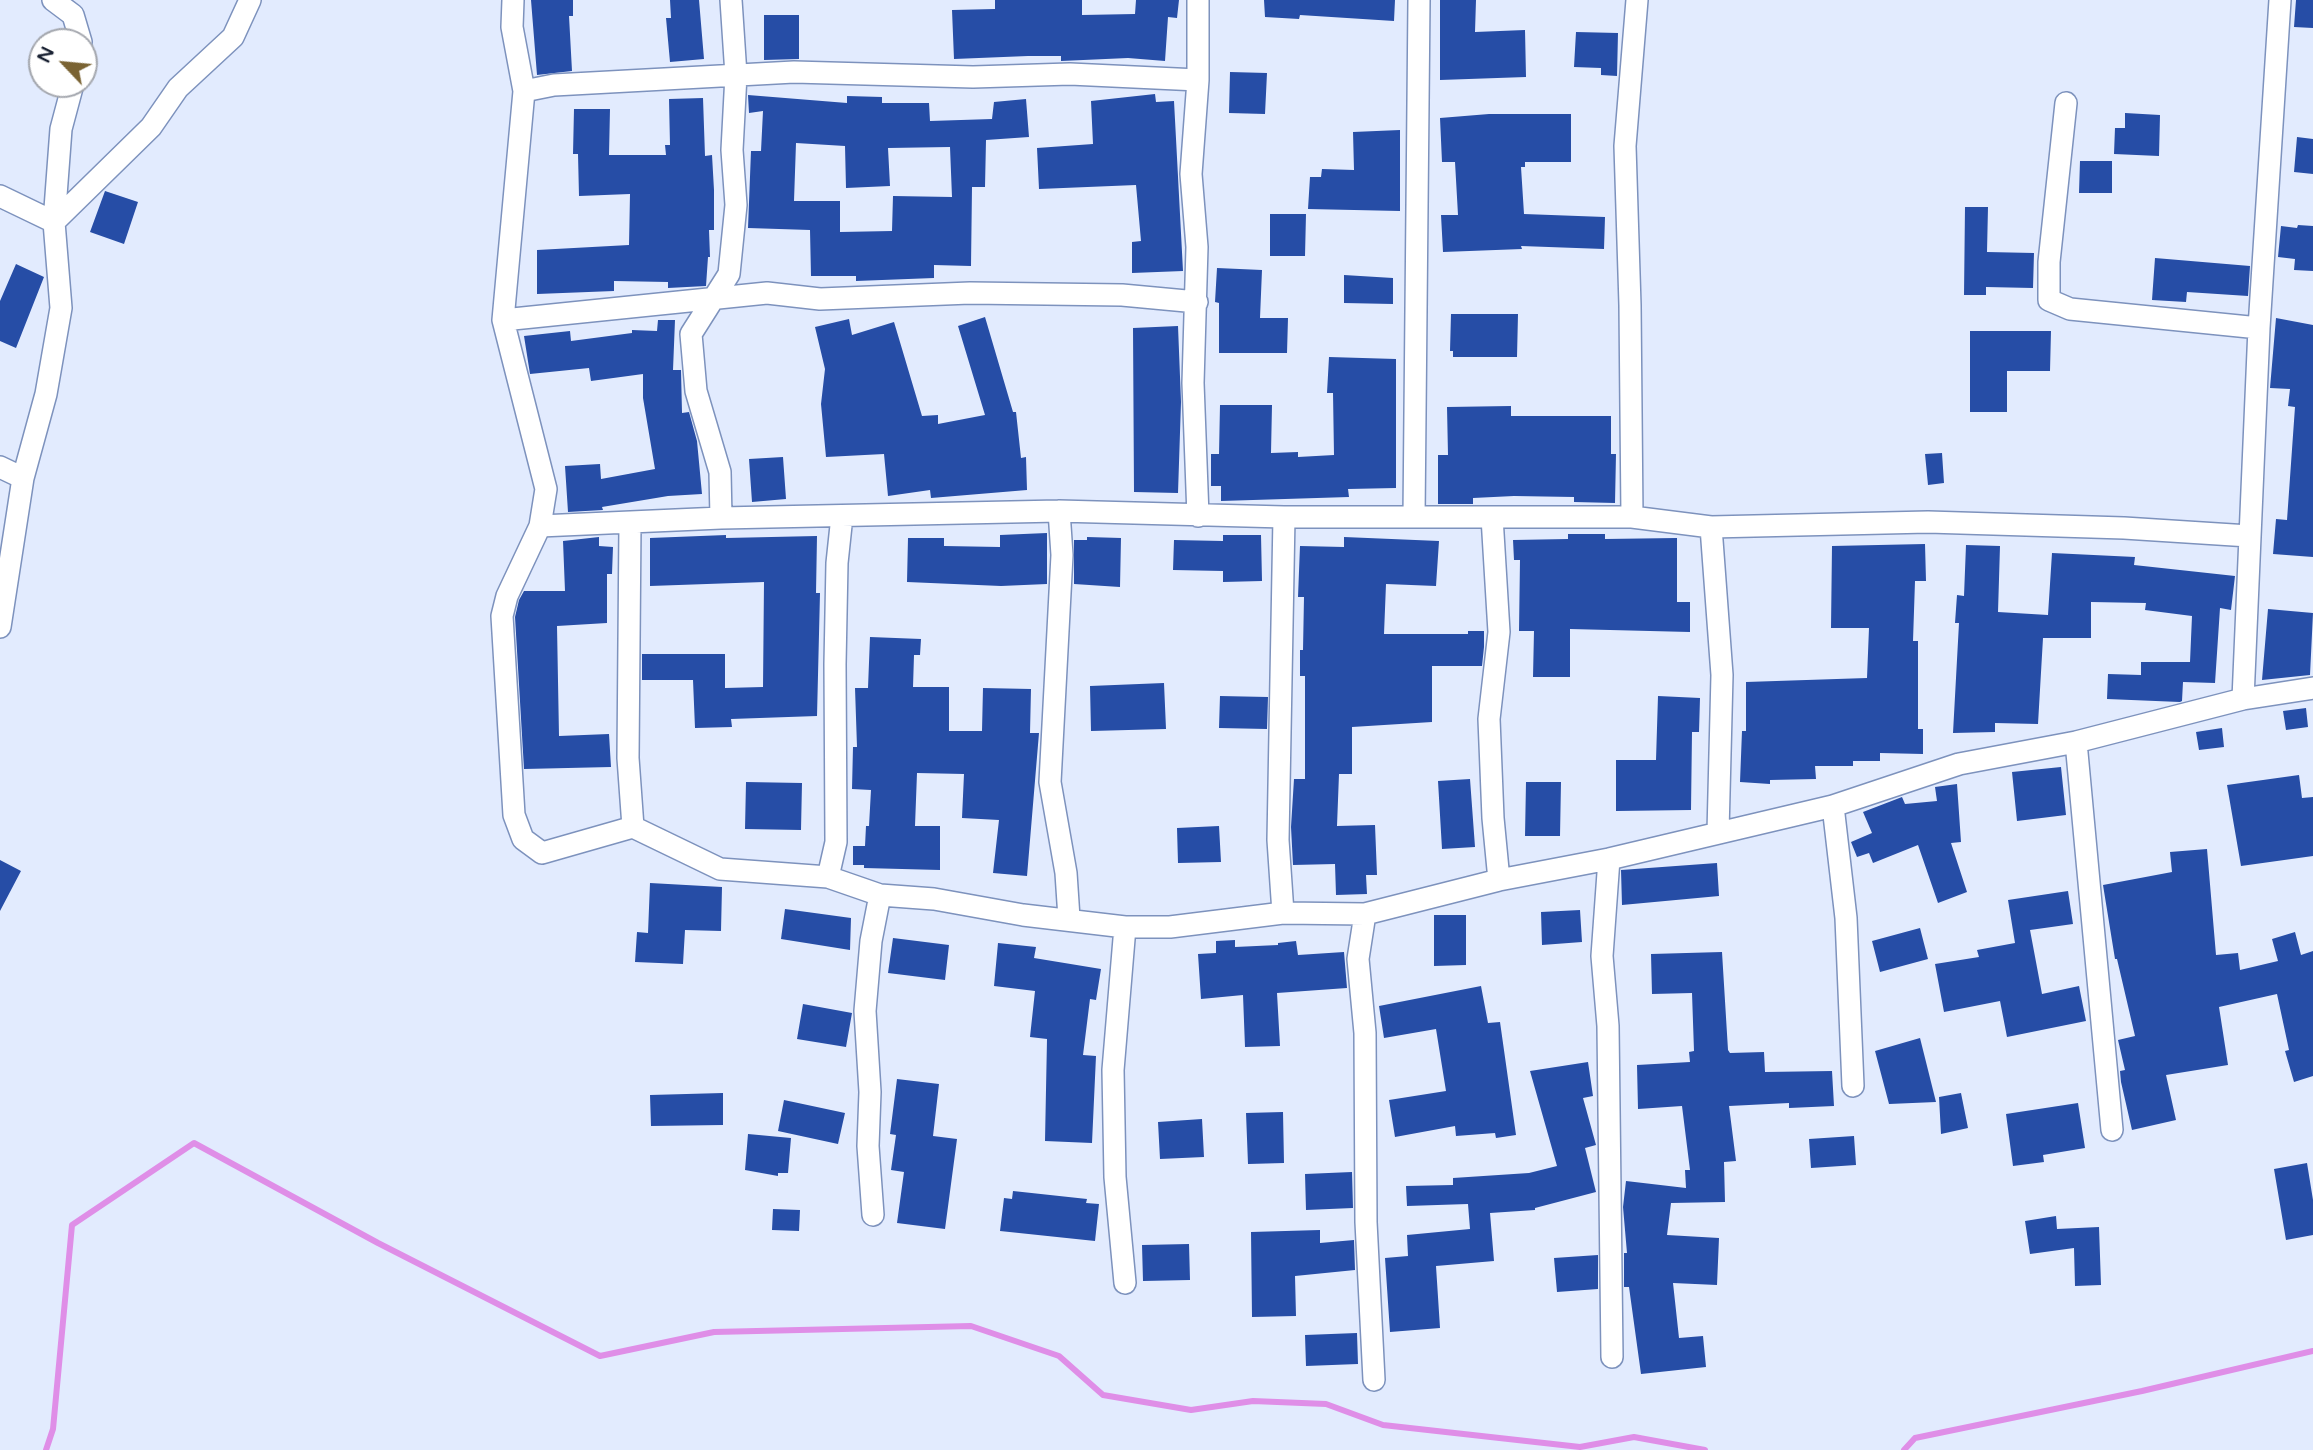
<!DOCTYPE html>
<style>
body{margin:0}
#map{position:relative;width:2313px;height:1450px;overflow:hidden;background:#e2ebfe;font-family:"Varela Round",sans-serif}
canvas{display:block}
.north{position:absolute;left:28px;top:28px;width:70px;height:70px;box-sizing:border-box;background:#fff;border:2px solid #a4a7ae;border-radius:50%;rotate:296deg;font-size:19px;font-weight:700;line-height:28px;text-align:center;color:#1b2334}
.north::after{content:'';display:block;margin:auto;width:24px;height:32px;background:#7a6333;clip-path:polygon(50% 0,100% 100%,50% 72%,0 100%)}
</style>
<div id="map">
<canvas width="2313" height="1450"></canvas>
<div class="north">N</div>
</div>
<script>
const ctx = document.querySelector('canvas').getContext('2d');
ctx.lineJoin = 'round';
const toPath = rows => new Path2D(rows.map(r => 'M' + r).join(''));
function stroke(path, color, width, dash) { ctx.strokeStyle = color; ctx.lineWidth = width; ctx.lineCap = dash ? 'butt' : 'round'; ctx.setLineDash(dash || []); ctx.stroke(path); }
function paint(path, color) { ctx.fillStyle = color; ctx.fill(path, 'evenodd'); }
stroke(toPath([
 [46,1450,53,1429,72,1225,194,1143,378,1243,600,1356,714,1332,971,1326,1059,1356,1103,1395,1191,1410,1253,1401,1326,1404,1383,1425,1580,1447,1634,1437,1705,1450],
 [1904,1450,1915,1438,2142,1391,2313,1351]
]), '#df8ee7', 6);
paint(toPath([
 [531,0,573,0,573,16,569,16,572,71,537,75],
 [670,0,699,0,704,59,670,62,666,18,671,18],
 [995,0,1082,0,1082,15,1135,14,1136,0,1179,0,1177,18,1168,17,1165,61,1128,58,1061,61,1061,56,1028,56,954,59,952,10,995,9],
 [1264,0,1395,0,1394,21,1300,15,1299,19,1265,17],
 [1440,0,1476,0,1475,32,1525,30,1526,77,1440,80],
 [2296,0,2313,0,2313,28,2294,27],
 [764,15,799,15,799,59,764,60],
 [1576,32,1618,33,1617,76,1601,75,1601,68,1574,67],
 [1230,72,1267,73,1265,114,1229,113],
 [1155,94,1156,102,1174,101,1183,271,1132,273,1132,242,1141,241,1136,185,1039,189,1037,148,1093,144,1091,101],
 [748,95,847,103,847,96,882,97,882,103,929,103,930,121,992,119,994,102,1026,99,1029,137,986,140,985,187,972,187,971,266,934,265,934,278,856,281,856,276,811,276,810,230,748,228,751,151,761,151,763,111,749,113],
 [796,143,845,146,846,188,890,186,888,148,950,147,952,197,893,196,892,231,840,232,840,201,794,201],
 [703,98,705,156,712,155,714,190,714,230,709,230,710,257,708,257,706,286,668,288,668,282,614,281,614,291,537,294,537,250,629,245,630,194,579,196,578,154,573,154,574,109,610,109,609,155,666,155,665,145,670,145,669,99],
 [2125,113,2160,115,2159,156,2114,154,2115,128,2125,128],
 [1489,114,1571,114,1571,162,1525,162,1525,167,1521,167,1524,214,1605,217,1604,249,1521,246,1522,249,1443,252,1441,215,1458,215,1455,162,1442,162,1440,118],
 [1400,130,1400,211,1308,209,1310,177,1321,177,1322,169,1354,170,1353,132],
 [2297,137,2313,139,2313,174,2294,172],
 [2080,161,2112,161,2112,193,2079,193],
 [105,191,138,202,124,244,90,232],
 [1965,207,1988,207,1987,252,2034,253,2033,288,1986,287,1986,295,1964,295],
 [1270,214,1306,214,1305,256,1270,256],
 [2298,225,2313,226,2313,271,2294,270,2295,259,2278,257,2281,226,2297,228],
 [2155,258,2250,266,2248,296,2187,292,2186,302,2152,300],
 [16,264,44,277,16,348,0,341,0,301],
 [1217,268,1262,270,1260,318,1288,318,1287,353,1219,353,1219,303,1215,302],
 [1344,275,1393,278,1393,304,1344,303],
 [1451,314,1518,314,1517,357,1453,357,1453,351,1450,351],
 [985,317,1013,412,1016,412,1021,458,1026,457,1027,490,931,498,930,490,888,496,884,454,826,457,821,404,825,369,815,327,849,319,852,335,894,322,922,416,938,415,938,424,985,415,958,326],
 [2276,318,2313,325,2313,557,2273,554,2276,519,2287,520,2295,407,2288,406,2290,389,2270,388],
 [658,320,675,320,673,370,681,370,682,413,689,412,697,441,702,494,668,496,602,507,603,510,568,512,565,466,600,464,601,479,655,469,643,398,643,374,591,381,589,368,530,374,524,336,570,331,571,341,632,333,632,330,657,331],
 [1178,326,1181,402,1178,493,1134,492,1133,328],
 [1970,331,2051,331,2050,371,2007,371,2007,412,1970,412],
 [1329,357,1396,359,1396,488,1348,489,1349,497,1221,501,1221,486,1211,486,1211,454,1219,454,1220,405,1272,405,1271,453,1298,452,1298,457,1334,455,1333,393,1327,393],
 [1511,406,1511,416,1611,416,1611,454,1616,454,1615,503,1574,502,1574,497,1514,496,1473,498,1473,504,1438,504,1438,455,1448,455,1447,407],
 [1942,453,1944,483,1928,485,1925,454],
 [783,457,786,499,752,502,749,459],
 [1047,533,1047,584,1001,586,907,582,908,538,944,538,944,546,1000,547,1000,535],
 [1568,534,1605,534,1605,539,1677,538,1677,602,1690,602,1690,632,1570,629,1570,677,1533,677,1534,631,1519,631,1520,560,1514,560,1513,540,1568,539],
 [726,535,726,538,817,536,816,593,820,593,817,716,731,719,732,727,695,728,693,680,642,680,642,654,725,654,725,688,763,687,764,582,650,586,650,538],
 [1223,535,1261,535,1262,581,1223,582,1223,571,1173,570,1174,540,1223,541],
 [599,537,599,546,613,547,612,574,607,574,607,623,557,626,559,736,609,734,611,767,524,769,515,617,519,600,524,591,565,591,563,541],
 [1087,537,1121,538,1120,587,1074,584,1074,540,1087,540],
 [1344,537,1439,541,1436,586,1386,584,1384,634,1468,634,1468,631,1484,631,1484,647,1482,666,1432,666,1432,722,1352,727,1352,774,1339,774,1337,826,1375,825,1377,875,1366,875,1367,894,1336,895,1335,864,1293,865,1291,827,1294,779,1305,779,1305,676,1300,676,1300,650,1303,650,1304,597,1298,597,1300,546,1344,547],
 [1925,544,1926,581,1915,581,1913,641,1918,641,1918,729,1923,729,1923,754,1880,753,1880,761,1853,761,1853,766,1815,766,1816,779,1770,780,1770,784,1740,782,1742,731,1746,731,1746,682,1867,678,1869,628,1831,628,1832,546],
 [1966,545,2000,546,1998,612,2048,615,2052,553,2135,557,2134,565,2235,576,2231,610,2220,608,2215,683,2183,682,2182,701,2180,702,2107,699,2108,674,2141,675,2141,662,2190,662,2192,616,2145,610,2146,603,2091,602,2091,638,2043,638,2038,724,1995,723,1995,732,1953,733,1959,623,1955,623,1957,595,1964,596],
 [2268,609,2313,613,2310,675,2262,680],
 [870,637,921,639,920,655,914,655,913,687,949,687,949,731,982,731,983,688,1031,689,1030,733,1039,733,1027,876,993,873,999,820,962,818,964,774,917,773,915,826,940,826,940,870,864,868,864,865,853,865,853,846,865,846,866,826,869,826,871,790,852,789,853,747,857,747,855,688,868,688],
 [1164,683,1166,729,1091,731,1090,686],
 [1220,696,1268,697,1267,729,1219,728],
 [1658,696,1700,698,1699,732,1692,732,1691,810,1616,811,1616,760,1656,760],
 [2306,708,2308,727,2286,730,2283,711],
 [2222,728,2224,747,2199,750,2196,732],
 [2061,767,2066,815,2017,821,2012,772],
 [2299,775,2302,798,2313,797,2313,856,2241,866,2227,785],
 [1470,779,1475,847,1442,849,1438,781],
 [746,782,802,783,801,830,745,829],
 [1526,782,1561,782,1560,836,1525,836],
 [1957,784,1961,842,1951,843,1967,892,1938,903,1918,845,1873,863,1869,853,1857,857,1851,842,1872,833,1863,812,1902,797,1905,804,1937,801,1935,787],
 [1219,826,1221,862,1178,863,1177,828],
 [2207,849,2216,955,2238,953,2240,970,2278,961,2272,939,2295,932,2301,955,2313,951,2313,1076,2294,1082,2285,1051,2289,1050,2277,994,2219,1007,2228,1065,2166,1075,2176,1120,2132,1130,2121,1082,2120,1071,2125,1070,2118,1040,2135,1036,2117,959,2115,959,2103,885,2172,872,2170,852],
 [0,860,21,871,0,911],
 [1717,863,1719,896,1622,905,1621,870],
 [650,883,722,887,721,931,685,930,683,964,635,962,637,932,648,933],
 [2068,891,2073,924,2030,930,2042,994,2079,986,2086,1021,2007,1037,2000,1001,1944,1012,1935,964,1979,957,1977,950,2015,943,2008,900],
 [785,909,851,918,850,950,781,939],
 [1580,910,1582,942,1542,945,1541,912],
 [1434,915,1466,915,1466,965,1434,966],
 [1920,928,1928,959,1880,972,1872,941],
 [893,938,949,945,945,980,888,973],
 [1235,940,1235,947,1278,945,1278,943,1296,941,1298,955,1344,952,1347,988,1277,993,1280,1046,1245,1047,1243,995,1201,999,1198,954,1216,953,1216,941],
 [998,943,1036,947,1034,958,1101,969,1096,1000,1090,999,1083,1055,1096,1056,1092,1143,1045,1141,1047,1039,1030,1037,1035,991,994,986],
 [1722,952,1728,1050,1730,1053,1764,1052,1765,1072,1832,1071,1834,1106,1789,1108,1789,1103,1729,1106,1736,1161,1724,1162,1725,1202,1671,1203,1667,1235,1719,1238,1717,1285,1673,1283,1679,1338,1703,1336,1706,1367,1641,1374,1629,1287,1624,1287,1624,1253,1627,1253,1623,1207,1626,1181,1686,1188,1685,1170,1690,1170,1682,1106,1638,1109,1637,1065,1690,1062,1689,1052,1694,1051,1692,993,1652,994,1651,954],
 [1481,986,1488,1023,1500,1022,1516,1135,1496,1138,1495,1133,1456,1136,1455,1126,1395,1137,1389,1100,1446,1091,1436,1029,1384,1038,1379,1006],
 [803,1004,852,1013,846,1047,797,1039],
 [1920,1038,1936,1102,1889,1104,1875,1051],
 [1588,1062,1593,1096,1583,1098,1596,1145,1585,1148,1596,1192,1535,1208,1535,1210,1490,1213,1494,1261,1436,1266,1440,1328,1390,1332,1385,1258,1408,1256,1407,1235,1470,1229,1468,1204,1407,1206,1406,1186,1453,1185,1453,1178,1529,1173,1557,1166,1530,1071],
 [897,1079,939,1084,933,1136,957,1139,945,1229,897,1223,904,1172,891,1170,896,1135,890,1134],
 [723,1093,723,1125,651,1126,650,1095],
 [1961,1093,1968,1128,1941,1134,1939,1097],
 [784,1100,845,1113,838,1144,778,1131],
 [2078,1103,2085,1148,2043,1155,2044,1162,2013,1166,2006,1114],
 [1283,1112,1284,1163,1248,1164,1246,1113],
 [1202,1119,1204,1157,1160,1159,1158,1122],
 [748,1134,791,1138,788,1173,778,1173,778,1176,745,1170],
 [1854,1136,1856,1165,1811,1168,1809,1139],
 [2307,1163,2313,1200,2313,1235,2286,1240,2274,1169],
 [1352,1172,1353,1208,1306,1210,1305,1174],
 [1013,1191,1087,1199,1086,1203,1099,1204,1095,1241,1000,1231,1004,1198,1012,1199],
 [773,1209,800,1210,799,1231,772,1230],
 [2056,1216,2057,1229,2099,1227,2101,1285,2075,1286,2074,1248,2030,1254,2025,1221],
 [1320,1230,1320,1243,1354,1240,1355,1270,1295,1276,1296,1316,1252,1317,1251,1232],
 [1189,1244,1190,1280,1143,1281,1142,1245],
 [1598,1255,1598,1289,1557,1292,1554,1258],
 [1357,1333,1358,1364,1306,1366,1305,1335]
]), '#264da6');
const minor = toPath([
 [53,0,73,15,81,42],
 [513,0,512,27,524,91,503,320,546,489,540,526,507,596,502,616,514,815,523,839,542,853,633,827,720,869,828,877,880,895,934,899,1023,915,1125,927,1170,927,1283,913,1365,914,1499,880,1609,859,1833,806,1959,764,2076,742,2243,699,2313,688],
 [1198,0,1198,80,1191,174,1197,247,1193,383,1198,516],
 [524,91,554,85,794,72,973,77,1070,74,1198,80],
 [2066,103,2049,262,2049,300,2070,309,2259,328],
 [0,196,54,222,61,129,73,84],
 [503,320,767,293,820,299,970,293,1122,295,1197,302],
 [0,467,23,478],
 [1059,511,1062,555,1050,782,1066,873,1069,918],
 [1414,517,1419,0],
 [1492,517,1499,632,1489,719,1493,818,1499,880],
 [1632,517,1630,305,1625,146,1637,0],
 [721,518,720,472,696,391,691,334,729,274,736,205,732,150,736,75,731,0],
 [630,524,628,758,633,827],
 [540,526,721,518,1059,511,1284,517,1632,517,1711,527,1928,522,2124,528,2249,536],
 [1711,527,1722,675,1718,832],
 [0,627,23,478,46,394,61,308,54,222,151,127,178,88,233,37,250,0],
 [2243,699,2259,328,2280,0],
 [2076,742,2112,1130],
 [1833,806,1846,918,1853,1086],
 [1609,859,1602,956,1608,1026,1612,1357],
 [828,877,836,842,835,664,837,563,842,516],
 [1283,913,1278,840,1284,517],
 [1365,914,1358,959,1365,1033,1366,1222,1374,1380],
 [1125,927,1113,1070,1115,1177,1125,1283],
 [873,1215,868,1146,870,1092,865,1011,871,941,880,895]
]);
stroke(minor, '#7d92bd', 24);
stroke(minor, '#fff', 21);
</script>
